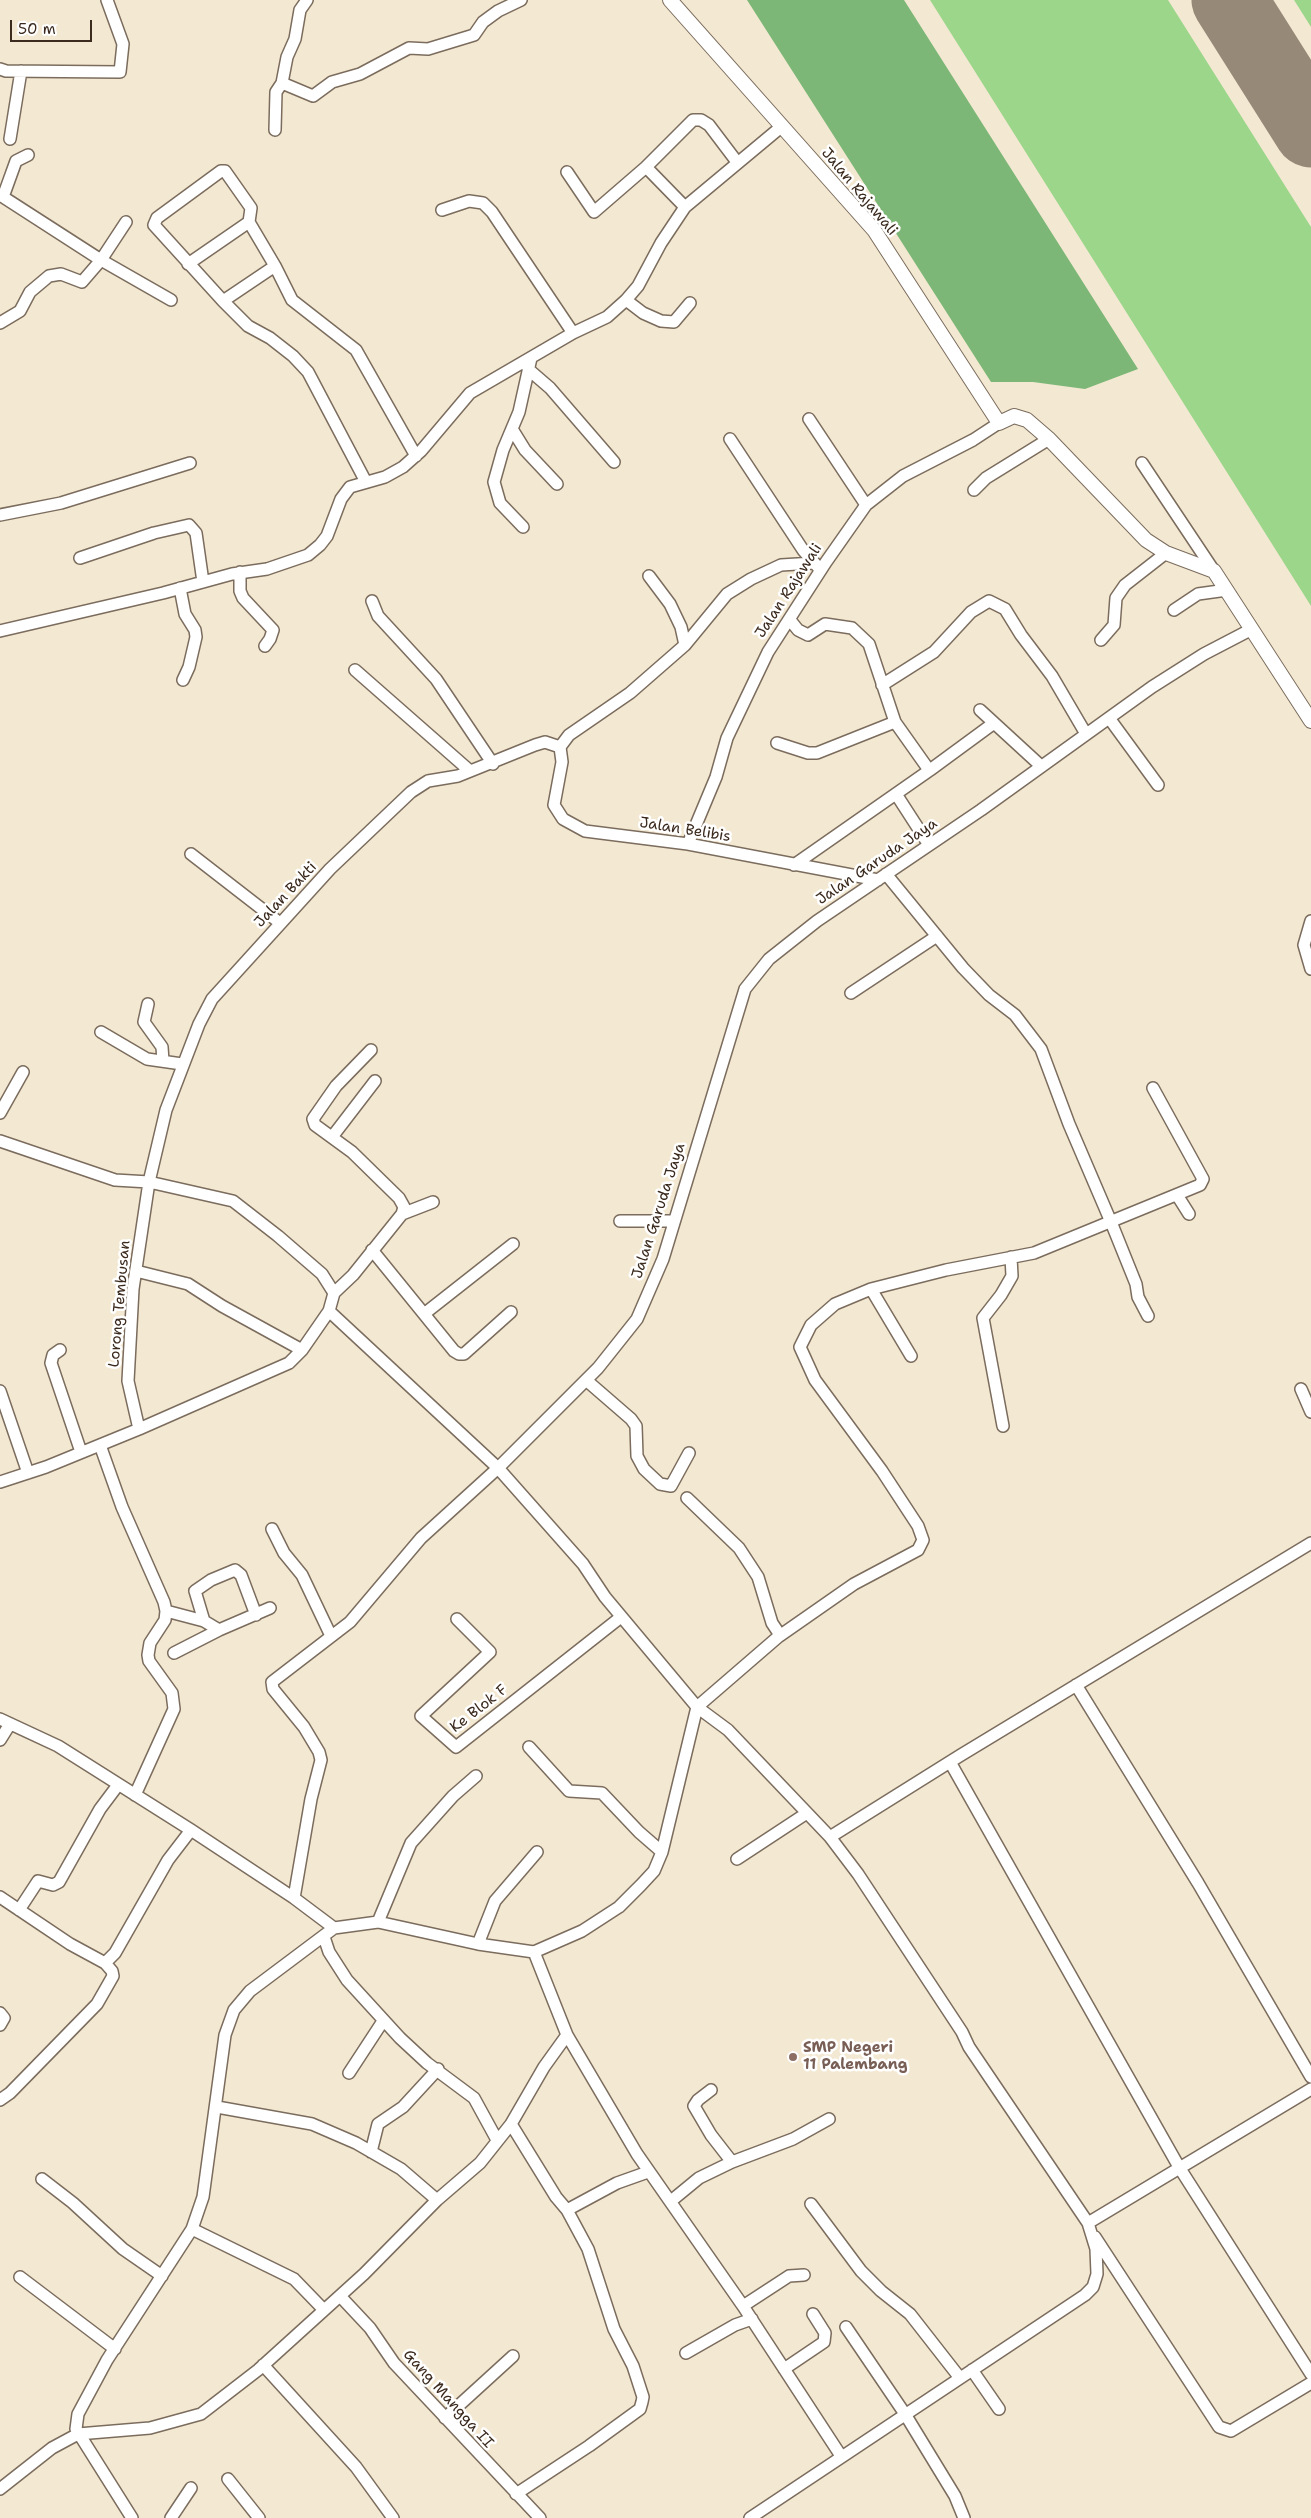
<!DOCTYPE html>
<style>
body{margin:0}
#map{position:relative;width:1311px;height:2518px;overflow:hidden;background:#f3e8d1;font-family:"Shantell Sans",sans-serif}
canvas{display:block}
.scale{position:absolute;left:10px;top:20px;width:82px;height:22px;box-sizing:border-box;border:2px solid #3b2a1e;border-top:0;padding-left:6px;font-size:15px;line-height:18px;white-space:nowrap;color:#3b2a1e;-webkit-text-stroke:4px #fff;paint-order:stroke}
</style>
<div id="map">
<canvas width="1311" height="2518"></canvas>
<div class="scale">50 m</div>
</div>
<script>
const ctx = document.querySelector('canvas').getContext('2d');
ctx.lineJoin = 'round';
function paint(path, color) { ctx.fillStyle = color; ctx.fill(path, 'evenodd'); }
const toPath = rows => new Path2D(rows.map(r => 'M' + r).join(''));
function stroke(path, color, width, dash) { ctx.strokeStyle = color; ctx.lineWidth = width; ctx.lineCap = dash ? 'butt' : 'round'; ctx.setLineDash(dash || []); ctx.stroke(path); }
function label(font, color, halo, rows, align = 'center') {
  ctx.font = font + ' "Shantell Sans",sans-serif'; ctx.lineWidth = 5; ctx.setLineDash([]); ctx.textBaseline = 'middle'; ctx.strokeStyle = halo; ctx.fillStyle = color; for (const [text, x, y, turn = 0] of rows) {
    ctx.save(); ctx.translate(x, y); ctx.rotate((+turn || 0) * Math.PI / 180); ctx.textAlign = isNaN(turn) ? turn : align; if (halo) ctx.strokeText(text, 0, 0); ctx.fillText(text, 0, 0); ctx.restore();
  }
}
paint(toPath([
 [930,0,1168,0,1311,227,1311,606],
 [1294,0,1311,0,1311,27]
]), '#9bd68b');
paint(toPath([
 [747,0,904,0,1138,369,1085,389,1033,382,991,382]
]), '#7cb777');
stroke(toPath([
 [1306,122,1311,127]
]), '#978978', 30);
stroke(toPath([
 [1229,0,1311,130]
]), '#978978', 75);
const minor = toPath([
 [0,69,6,71,120,72,123,44,107,0],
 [282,83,313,96,332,82,360,74,409,48,428,49,474,35,483,22,498,11,521,0],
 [275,130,276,92,282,83,287,57,295,39,300,10,307,0],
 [10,139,21,71],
 [646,167,685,207],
 [567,172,594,212,646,167,693,120,701,120,709,125,737,162],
 [0,195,101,260,171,300],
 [3,197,16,161,28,155],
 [442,210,469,201,483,203,492,212,573,333,607,317,626,300,638,286,661,243,685,207,781,127],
 [188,264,249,222],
 [626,300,643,313,661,321,674,322,690,303],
 [223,301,154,225,157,218,221,171,225,171,251,208,249,222,275,266],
 [0,323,20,311,30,292,49,276,61,274,82,282,101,260,126,222],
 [528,369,550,388,614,462],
 [809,419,866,505],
 [512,429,525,450,557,484],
 [730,439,803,550,818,567],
 [1142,463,1214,571],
 [366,482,308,372,293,356,270,338,248,326,223,301,275,266,292,300,356,350,416,456],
 [974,490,986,478,1049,439],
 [0,515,61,503,190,463],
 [523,527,500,503,494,482,503,450,519,412,531,358],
 [80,558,154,533,189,525,196,533,203,582],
 [240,572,240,591,243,598,273,630,270,639,265,646],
 [649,576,670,604,681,627,685,645],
 [180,588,185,614,195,630,196,637,189,667,183,680],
 [372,601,378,616,436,679,493,764],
 [1174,610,1198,594,1227,590],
 [790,620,798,630,808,635,825,624,852,628,869,644,895,722,929,770],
 [0,631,163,593,232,574,267,569,308,555,320,545,327,536,341,499,350,487,385,477,403,467,421,451,470,393,573,333],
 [1101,640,1114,625,1116,598,1125,585,1166,553],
 [355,670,470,771],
 [882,685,934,652,971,612,989,601,1005,609,1021,635,1052,676,1086,734],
 [980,710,1041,766],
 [1109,718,1158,785],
 [777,743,808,753,817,753,895,722],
 [560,747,562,762,554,805,563,819,585,831,688,844,878,880],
 [560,747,569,735,630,693,685,645,727,594,751,579,781,565,814,563],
 [896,794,929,845],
 [688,844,716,777,727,738,768,652,826,562,866,505,903,476,973,440,999,423],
 [191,854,280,923],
 [794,865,930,770,994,723],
 [886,874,963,968,989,995,1015,1015,1041,1049,1069,1124,1111,1222,1136,1284,1138,1297,1148,1316],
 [1311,921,1304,945,1311,969],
 [851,993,937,936],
 [148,1004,144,1022,162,1047,163,1061],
 [101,1032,147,1059,182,1064],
 [0,1113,23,1072],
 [332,1137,375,1081],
 [0,1141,115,1180,149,1182,233,1201,278,1236,322,1274,334,1293,329,1311,498,1468,583,1564,605,1597,697,1707,728,1730,830,1837,961,1755,1311,1543],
 [1177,1195,1189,1214],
 [402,1214,433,1202],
 [620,1221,674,1221],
 [372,1250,454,1351,459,1354,464,1354,511,1312],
 [136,1271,188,1284,222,1306,302,1350],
 [871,1289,911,1356],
 [334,1293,353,1275,402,1214,404,1207,399,1198,352,1152,315,1125,313,1119,336,1086,371,1050],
 [424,1314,513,1244],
 [60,1350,53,1355,51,1363,81,1452],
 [586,1380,631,1419,636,1426,637,1456,644,1469,660,1484,671,1486,689,1453],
 [1301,1389,1311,1412],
 [0,1391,28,1473],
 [1003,1426,983,1318,1001,1295,1012,1276,1011,1257],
 [139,1429,128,1381,133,1289,149,1182,166,1110,199,1024,212,999,330,869,411,792,428,781,458,776,535,745,545,742,560,747],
 [100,1445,122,1507,164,1602,166,1611,165,1620,150,1643,148,1655,149,1661,172,1693,174,1709,135,1795],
 [0,1482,46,1467,139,1429,289,1363,302,1350,329,1311],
 [687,1498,739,1548,758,1577,772,1623,780,1635],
 [272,1529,284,1553,302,1575,331,1636],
 [166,1611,204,1621,219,1630,270,1608],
 [457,1619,490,1652,421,1716,456,1747,621,1617],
 [204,1621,195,1591,211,1580,235,1570,241,1575,256,1615],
 [174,1653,219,1630],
 [1076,1685,1198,1883,1311,2077],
 [0,1719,58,1746,191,1830,294,1898,334,1928,250,1991,234,2010,225,2035,203,2197,192,2229,107,2360,78,2414,76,2429,132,2518],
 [0,1740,10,1724],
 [529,1747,569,1791,602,1793,639,1832,662,1852],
 [950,1762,1179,2167,1311,2374],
 [737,1859,807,1813],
 [0,1897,70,1944,105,1963,115,1953,168,1860,191,1830],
 [294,1898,311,1799,321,1760,319,1752,304,1727,273,1689,272,1682,350,1622,421,1538,498,1468,598,1368,637,1319,663,1259,745,989,769,959,817,921,981,810,1152,687,1204,654,1252,629],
 [19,1910,38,1881,53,1885,59,1882,100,1809,118,1785],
 [378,1922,411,1843,453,1796,476,1776],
 [334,1928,378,1922,478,1944,534,1952,582,1931,619,1907,641,1885,654,1871,662,1852,697,1707,778,1637,854,1584,918,1550,923,1540,918,1526,882,1471,815,1380,800,1347,811,1325,835,1304,871,1289,946,1270,1034,1253,1200,1185,1203,1179,1153,1088],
 [324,1937,329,1952,347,1980,400,2038,427,2063,474,2098,497,2140],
 [478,1944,495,1901,537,1852],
 [534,1952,567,2035,637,2154,743,2306,841,2456],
 [0,2013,4,2018,0,2025],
 [349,2073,383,2021],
 [711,2090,698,2100,694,2106,711,2135,732,2162],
 [0,2100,10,2093,97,2004,113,1976,112,1971,105,1963],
 [217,2107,312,2124,356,2143,401,2169,437,2200],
 [511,2124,556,2197,567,2210,617,2183,648,2172],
 [371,2152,378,2124,403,2107,438,2069],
 [42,2179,73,2203,123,2249,162,2276],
 [671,2201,699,2178,732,2162,793,2139,829,2119],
 [811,2204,861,2271,881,2291,910,2314,960,2378],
 [1088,2223,1311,2089],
 [192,2229,294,2279,324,2310],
 [1095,2237,1219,2427,1231,2431,1311,2383],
 [20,2277,115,2349],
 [340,2296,370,2328,394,2363,540,2518],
 [743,2306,789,2276,804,2275],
 [846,2327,905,2414,955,2496,964,2518],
 [686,2353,735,2325,752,2319],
 [263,2365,356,2467,393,2518],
 [784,2369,824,2342,825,2333,813,2314],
 [972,2370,999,2409],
 [445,2418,513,2356],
 [228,2479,259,2518],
 [0,2489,52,2448,78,2434,150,2428,201,2414,258,2370,364,2274,437,2200,480,2163,511,2124,544,2067,567,2035],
 [516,2494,589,2446,640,2409,642,2402,643,2397,633,2366,614,2329,588,2249,567,2210],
 [171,2518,191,2488],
 [750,2518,1085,2295,1093,2287,1097,2274,1096,2249,1088,2223,969,2047,962,2032,858,1874,830,1837]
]);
const tertiary = toPath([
 [670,0,874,230,999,423,1014,416,1027,420,1049,439,1146,540,1166,553,1214,571,1311,721]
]);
stroke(minor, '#7b6c5d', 14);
stroke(tertiary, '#7b6c5d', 16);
stroke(minor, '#fff', 11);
stroke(tertiary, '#fff', 14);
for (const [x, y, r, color] of [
 [793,2057,5,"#8d6e63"]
]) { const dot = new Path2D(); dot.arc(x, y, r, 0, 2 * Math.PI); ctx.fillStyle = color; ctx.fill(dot); stroke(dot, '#fff', 2); }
label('15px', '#3b2a1e', '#fff', [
 ["Jalan Rajawali",859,192,50],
 ["Jalan Rajawali",789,591,-57],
 ["Jalan Belibis",685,830,9],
 ["Jalan Garuda Jaya",877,862,-34],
 ["Jalan Bakti",286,895,-47],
 ["Jalan Garuda Jaya",659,1211,-72],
 ["Lorong Tembusan",120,1304,-85],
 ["Ke Blok F",479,1709,-38],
 ["Gang Mangga II",448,2399,48]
]);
label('bold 15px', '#785e54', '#fff', [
 ["SMP Negeri",803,2048],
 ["11 Palembang",803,2065]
], 'left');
</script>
